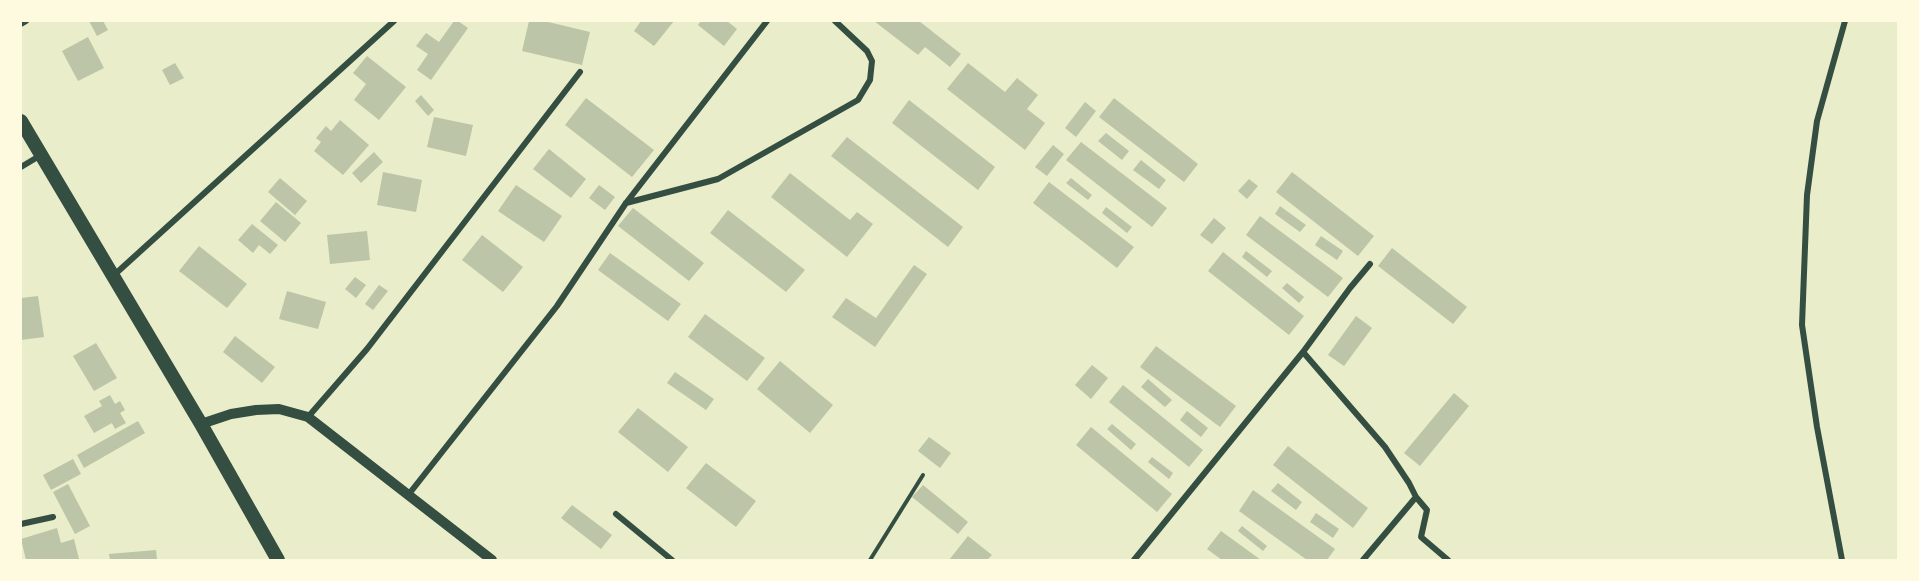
<!DOCTYPE html>
<style>
body{margin:0}
#map{position:relative;width:1919px;height:581px;overflow:hidden;background:#e9edc9;font-family:Literata,serif}
canvas{display:block}
.frame{position:absolute;inset:0;border:22px solid #fefae0;pointer-events:none}
</style>
<div id="map">
<canvas width="1919" height="581"></canvas>
<div class="frame"></div>
</div>
<script>
const ctx = document.querySelector('canvas').getContext('2d');
ctx.lineJoin = 'round';
function paint(path, color) { ctx.fillStyle = color; ctx.fill(path, 'evenodd'); }
const toPath = rows => new Path2D(rows.map(r => 'M' + r).join(''));
function stroke(path, color, width, dash) { ctx.strokeStyle = color; ctx.lineWidth = width; ctx.lineCap = dash ? 'butt' : 'round'; ctx.setLineDash(dash || []); ctx.stroke(path); }
paint(toPath([
 [89,21,103,21,108,30,97,36],
 [454,21,458,21,468,28,431,80,417,70,428,54,416,46,426,33,439,42],
 [529,21,544,21,590,32,582,65,522,51],
 [641,21,674,21,654,46,634,31],
 [701,21,727,21,737,29,724,46,698,25],
 [874,21,919,21,961,54,950,67,925,47,918,55],
 [88,37,104,68,78,81,62,51],
 [367,56,406,87,379,120,354,100,366,84,353,73],
 [175,63,184,78,170,85,162,70],
 [968,63,1005,92,1017,78,1038,95,1027,109,1045,123,1025,150,947,89],
 [421,95,434,110,428,116,415,101],
 [586,98,654,150,632,177,565,125],
 [1114,98,1198,164,1184,182,1099,117],
 [909,100,995,167,978,190,892,123],
 [1085,102,1096,111,1076,137,1065,128],
 [434,117,473,125,466,156,427,147],
 [340,120,369,145,343,175,314,151,321,142,316,138,326,126,331,131],
 [1106,133,1129,151,1122,160,1098,141],
 [847,137,963,227,948,247,831,156],
 [1081,142,1167,208,1152,227,1066,160],
 [1053,145,1064,154,1047,176,1035,167],
 [549,149,586,179,571,198,533,169],
 [374,152,383,162,361,183,352,173],
 [1141,160,1166,180,1159,189,1133,170],
 [383,172,422,180,416,212,377,205],
 [1292,172,1374,236,1358,256,1276,192],
 [790,173,850,220,857,212,873,224,847,257,771,197],
 [280,178,307,201,295,215,268,192],
 [1071,178,1092,195,1088,200,1066,183],
 [1249,179,1258,186,1247,199,1238,191],
 [1049,182,1134,247,1117,268,1033,203],
 [516,185,562,216,544,242,498,211],
 [599,185,615,197,605,210,589,198],
 [276,202,301,223,285,242,260,221],
 [1280,206,1306,225,1300,232,1275,214],
 [1106,207,1132,227,1127,233,1102,213],
 [633,208,704,263,689,281,618,226],
 [728,210,805,270,786,292,710,233],
 [1260,216,1343,278,1328,297,1246,235],
 [1214,218,1226,228,1212,244,1200,235],
 [252,224,278,245,270,254,259,245,253,253,238,240],
 [367,231,370,260,330,264,327,235],
 [482,235,523,267,503,292,462,260],
 [1321,236,1343,251,1337,260,1315,245],
 [199,246,247,284,227,308,179,271],
 [1392,248,1467,307,1453,324,1378,266],
 [1246,251,1272,271,1267,277,1242,257],
 [1223,252,1304,316,1289,335,1208,271],
 [610,253,681,304,668,321,598,270],
 [914,265,927,274,875,347,832,317,846,298,876,318],
 [355,277,366,285,356,298,345,289],
 [1287,283,1304,297,1299,303,1282,288],
 [379,285,388,291,373,310,365,304],
 [287,291,326,302,318,329,279,319],
 [38,296,44,337,21,340,21,298],
 [705,314,765,358,747,381,688,337],
 [1356,316,1372,328,1344,366,1328,355],
 [235,336,275,367,262,383,223,352],
 [96,343,117,378,94,391,73,356],
 [1156,346,1236,406,1220,427,1140,367],
 [780,361,833,405,810,433,757,389],
 [1092,365,1108,378,1091,399,1075,385],
 [675,372,714,399,706,410,667,383],
 [1148,379,1172,400,1165,407,1141,387],
 [1123,385,1203,450,1189,467,1109,402],
 [1454,393,1469,406,1420,466,1404,453],
 [110,395,115,404,120,401,125,410,120,413,126,423,115,429,112,423,94,433,84,416,102,406,99,401],
 [638,408,688,447,668,472,618,432],
 [1187,411,1208,428,1201,437,1180,420],
 [138,421,145,433,84,468,77,455],
 [1112,424,1136,444,1131,450,1107,429],
 [1091,427,1172,494,1157,512,1076,445],
 [929,437,951,453,940,468,918,451],
 [1288,446,1368,508,1353,528,1273,465],
 [1152,457,1173,473,1169,479,1148,462],
 [73,459,81,474,51,490,43,475],
 [706,463,756,501,736,527,686,488],
 [1278,483,1302,502,1296,510,1271,491],
 [68,484,90,526,75,534,53,492],
 [923,485,968,522,958,534,912,497],
 [1253,490,1335,549,1327,560,1307,560,1239,511],
 [572,505,612,535,601,549,561,518],
 [1316,513,1339,529,1333,538,1310,522],
 [1242,526,1267,546,1263,551,1238,531],
 [57,528,61,543,74,539,79,559,26,560,21,539],
 [1221,531,1261,560,1222,560,1207,549],
 [968,536,992,555,987,560,949,560],
 [156,550,157,560,110,560,109,554]
]), '#bcc5a7');
stroke(toPath([
 [870,560,923,475]
]), '#344e41', 4);
stroke(toPath([
 [21,24,26,21],
 [21,167,41,155],
 [626,203,718,179,858,100,870,80,872,61,867,51,835,21],
 [113,276,394,21],
 [1303,352,1385,447,1409,483,1416,497,1427,510,1421,537,1448,560],
 [308,417,367,349,580,72],
 [409,494,557,306,626,203,767,21],
 [616,514,672,560],
 [21,524,53,517],
 [1134,560,1303,352,1350,288,1370,264],
 [1363,560,1416,497],
 [1842,560,1817,427,1802,325,1807,195,1817,121,1845,21]
]), '#344e41', 6);
stroke(toPath([
 [201,424,231,414,256,410,279,409,308,417,492,560]
]), '#344e41', 10);
stroke(toPath([
 [21,121,201,424,278,560]
]), '#344e41', 14);
</script>
